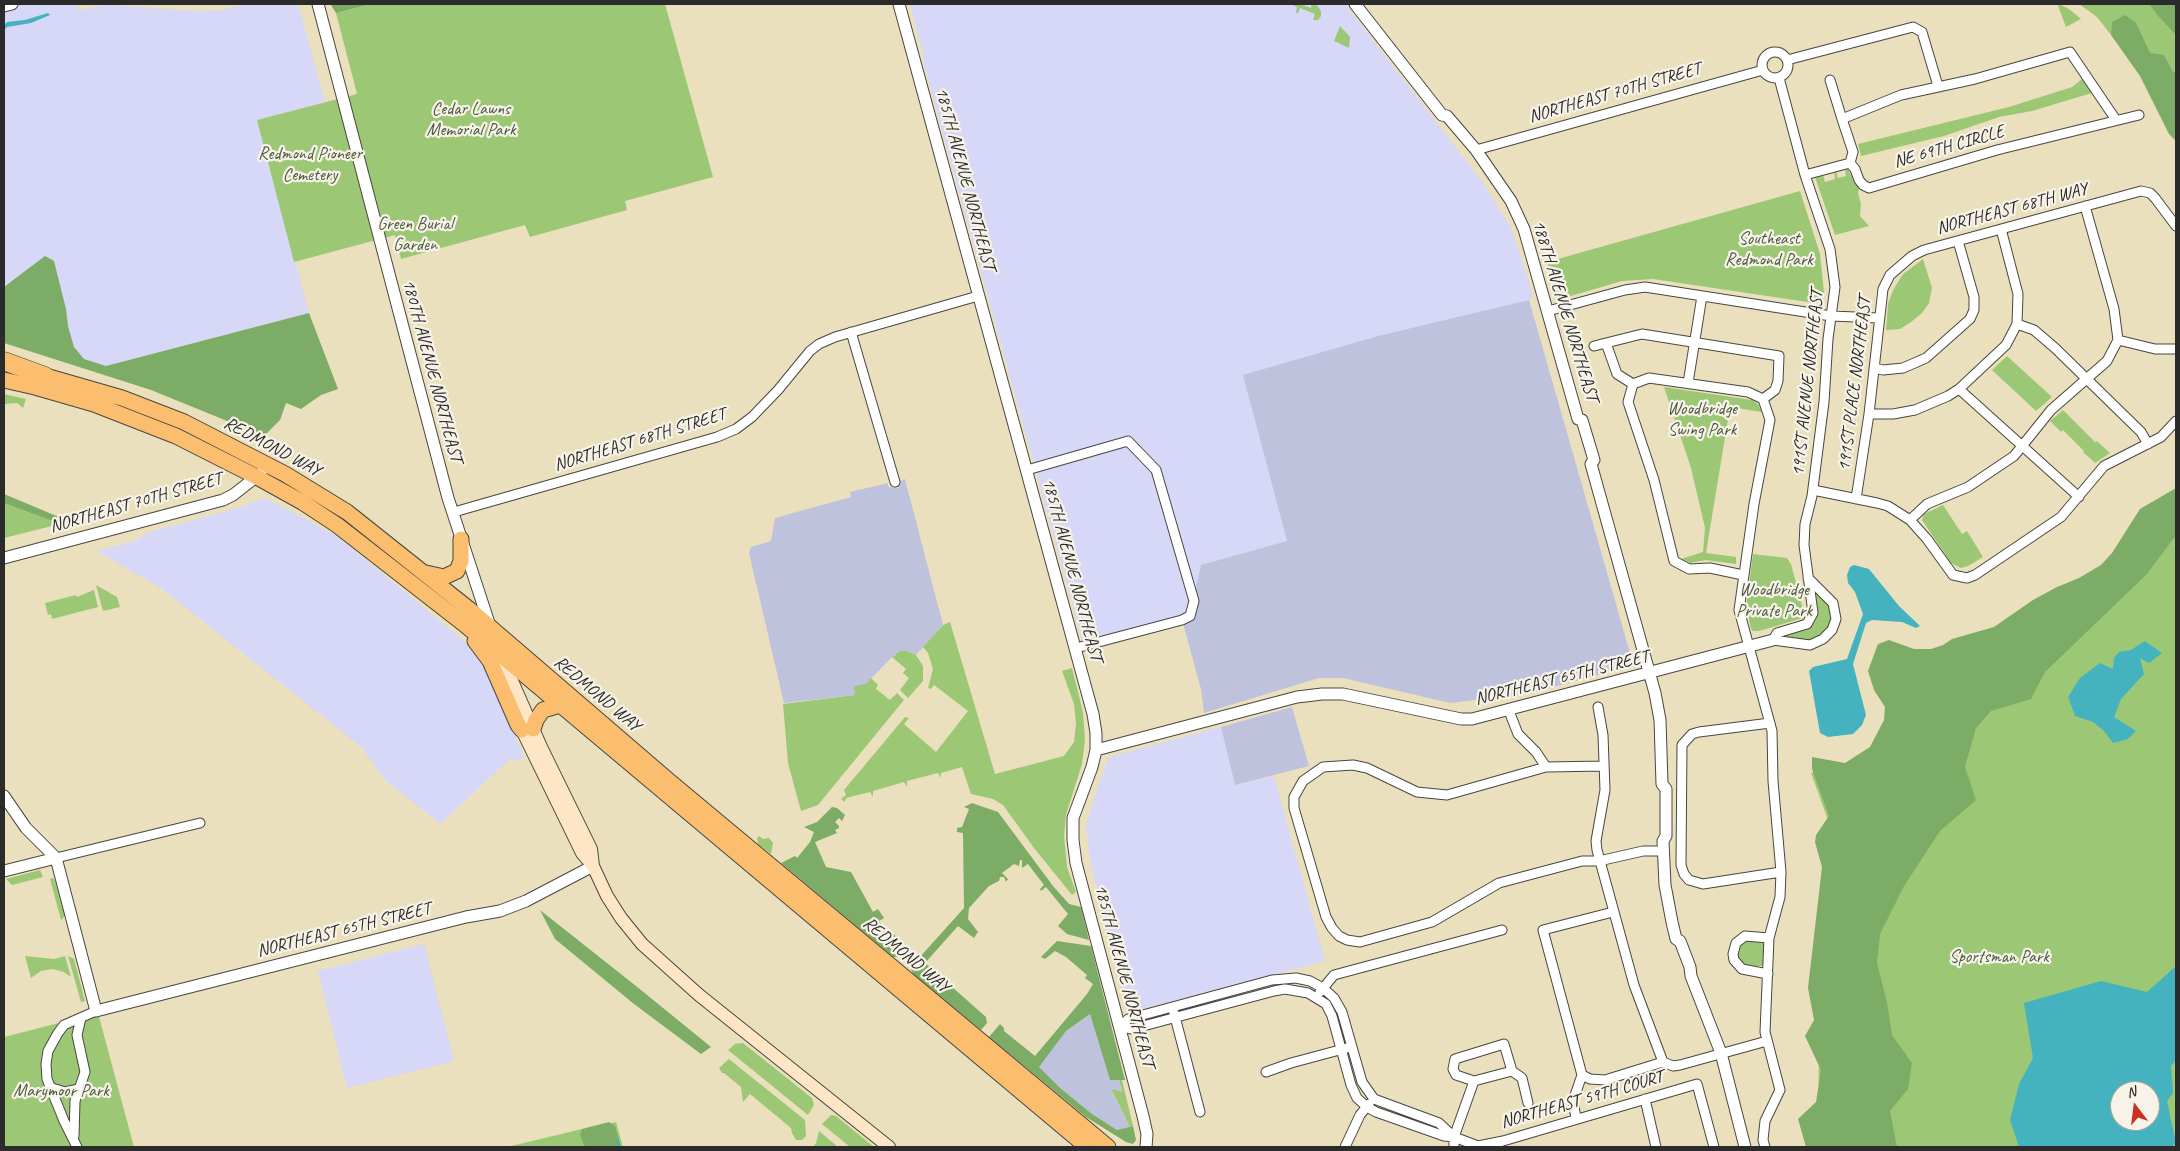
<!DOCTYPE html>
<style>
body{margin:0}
#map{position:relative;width:2180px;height:1151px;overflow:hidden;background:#eae0bd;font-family:Caveat,sans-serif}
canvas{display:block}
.frame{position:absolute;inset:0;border:5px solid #2b2b2b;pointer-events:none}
.north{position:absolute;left:2110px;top:1081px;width:50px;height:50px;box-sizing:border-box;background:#f7f3e8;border:1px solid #a5a39c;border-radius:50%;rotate:345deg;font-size:14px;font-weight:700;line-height:20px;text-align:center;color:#2b2b2b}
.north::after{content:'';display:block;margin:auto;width:18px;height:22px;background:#c8321e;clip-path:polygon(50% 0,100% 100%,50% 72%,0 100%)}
</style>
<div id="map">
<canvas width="2180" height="1151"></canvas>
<div class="frame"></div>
<div class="north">N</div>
</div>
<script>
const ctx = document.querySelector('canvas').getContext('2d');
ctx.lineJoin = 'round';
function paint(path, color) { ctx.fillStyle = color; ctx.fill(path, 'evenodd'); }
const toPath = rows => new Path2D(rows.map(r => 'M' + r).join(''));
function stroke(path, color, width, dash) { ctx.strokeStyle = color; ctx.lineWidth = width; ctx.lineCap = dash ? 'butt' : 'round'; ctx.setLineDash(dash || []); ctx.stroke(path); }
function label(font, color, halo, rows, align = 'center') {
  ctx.font = font + ' Caveat,sans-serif'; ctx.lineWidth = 4.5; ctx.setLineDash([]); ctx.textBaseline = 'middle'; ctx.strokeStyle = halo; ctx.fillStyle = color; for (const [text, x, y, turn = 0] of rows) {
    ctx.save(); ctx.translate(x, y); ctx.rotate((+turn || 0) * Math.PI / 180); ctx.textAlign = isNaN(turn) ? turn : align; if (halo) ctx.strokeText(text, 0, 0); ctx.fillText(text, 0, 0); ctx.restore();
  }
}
paint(toPath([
 [4,4,77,4,79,10,107,5,197,11,222,10,245,4,298,4,325,102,257,120,309,313,92,370,4,339],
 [910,4,1345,4,1484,184,1513,232,1533,295,1529,300,1431,327,1378,337,1244,375,1287,541,1201,565,1193,608,1182,620,1082,639,923,61,924,57],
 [265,498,337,536,482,656,524,757,514,761,511,758,440,824,386,781,361,747,162,589,97,551,135,541,149,532,238,508],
 [1221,727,1235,785,1274,776,1325,961,1130,1012,1090,861,1086,825,1100,780,1109,757],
 [424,944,454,1061,347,1088,318,971]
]), '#d7d7f8');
paint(toPath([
 [1529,300,1630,653,1624,668,1527,694,1450,703,1343,678,1319,678,1204,713,1201,689,1182,620,1190,615,1201,565,1287,541,1243,375,1378,336],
 [905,479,943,625,916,655,907,651,900,651,894,655,855,695,784,703,749,553,751,547,771,541,775,518,851,497,850,492,888,483,888,487,899,488,897,482],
 [1292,707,1309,766,1235,785,1221,727],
 [1090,1014,1110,1080,1119,1080,1122,1093,1111,1090,1130,1127,1117,1130,1092,1114,1059,1087,1038,1067,1066,1031]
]), '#bfc2dd');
paint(toPath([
 [371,4,665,4,713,177,625,201,627,210,530,237,525,225,401,259,395,235,294,262,257,120,357,94,336,13],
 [1290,4,1300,4,1311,8,1312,4,1316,4,1321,11,1321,16,1318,20,1313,20,1315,14,1300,8,1298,13,1296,13,1297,7],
 [2059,4,2069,9,2081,19,2066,27,2058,6],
 [2079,4,2176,4,2176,136,2148,84,2111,32,2111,35,2097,17],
 [1340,26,1350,37,1349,48,1334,41],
 [2082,79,2092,93,2032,111,1999,117,1944,136,1861,156,1858,144,2009,107,2072,87],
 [1845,169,1848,169,1854,182,1859,188,1858,193,1861,204,1860,216,1869,226,1835,235,1815,177,1823,175,1825,182,1835,179,1834,171,1836,171,1838,178,1846,176],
 [1800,191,1820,254,1824,292,1821,304,1653,279,1622,281,1564,298,1559,297,1554,290,1547,262],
 [1923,259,1932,288,1929,303,1922,313,1911,322,1900,329,1886,330,1888,304,1893,290,1903,274],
 [2007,356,2052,397,2036,411,1992,370],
 [1664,387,1752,400,1758,404,1762,412,1730,407,1706,553,1736,557,1736,564,1706,560,1690,563,1681,559,1703,552,1705,528,1691,468],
 [4,394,26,399,23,408,17,403,4,404],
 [2063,410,2095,442,2097,441,2110,453,2095,463,2083,452,2084,451,2063,430,2061,432,2050,421],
 [2176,491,2176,1147,1818,1147,1819,1022,1827,817,1811,773,1899,747,2007,631,2114,559],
 [2120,1091,2150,1091,2150,1121,2120,1121],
 [4,503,60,524,4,538],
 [1943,505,1962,534,1967,531,1983,557,1968,566,1961,568,1951,563,1922,520,1924,514],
 [1753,554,1787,558,1791,564,1803,609,1806,612,1803,618,1759,631,1753,631,1751,629,1746,607],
 [96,585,117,597,120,607,103,611],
 [1811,588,1829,603,1833,614,1828,631,1813,642,1775,637,1808,625],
 [94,590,98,607,52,619,51,614,48,615,45,603,76,595,77,597],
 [950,622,995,774,1064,756,1074,742,1076,724,1074,704,1062,671,1072,668,1083,712,1085,740,1082,764,1066,815,1064,836,1067,867,1076,892,1072,895,1034,848,1003,805,993,799,971,794,962,767,941,773,941,778,938,773,907,781,907,787,904,782,873,791,873,797,870,792,846,798,845,802,841,799,846,795,844,790,905,717,909,718,904,724,936,752,968,711,934,685,931,689,928,688,933,669,928,653,923,647,943,625],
 [900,651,907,651,916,655,923,666,923,681,908,698,900,690,909,678,903,673,906,669,892,657],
 [871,678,878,685,876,689,890,700,897,693,904,700,818,805,801,811,788,763,783,704,855,695,854,686,866,684],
 [759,836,763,839,769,838,773,843,771,854,758,844,757,838],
 [40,870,43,877,12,885,6,879],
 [53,878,55,881,65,916,61,920,50,879],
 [1749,939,1765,942,1764,964,1761,966,1747,966,1739,959,1738,953,1741,944],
 [25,956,54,959,65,956,71,977,64,972,53,969,41,971,31,978],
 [68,956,74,959,85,1001,81,1002],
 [98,1013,134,1147,4,1147,4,1037],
 [743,1043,812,1098,814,1105,808,1115,728,1050,735,1044],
 [729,1059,805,1120,806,1136,802,1140,796,1140,792,1133,791,1128,750,1094,743,1102,741,1087,724,1073,722,1073,719,1068],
 [1119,1080,1122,1080,1133,1126,1130,1127,1111,1089,1122,1092],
 [831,1115,836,1116,874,1147,850,1147,822,1124],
 [616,1122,623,1147,507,1147,582,1129,582,1130],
 [819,1131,838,1147,813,1147,816,1143]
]), '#9cc875');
paint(toPath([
 [336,4,371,4,336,13,331,5],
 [2149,4,2176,4,2176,35,2160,18],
 [2125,15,2136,23,2150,53,2164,55,2173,72,2176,72,2176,141,2169,134,2140,76,2111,35,2112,22],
 [45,256,54,261,66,309,68,326,74,347,84,359,106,366,309,313,338,389,321,395,301,409,286,403,280,420,264,436,151,390,4,343,4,287],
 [2176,488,2176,538,2173,539,2147,574,2045,672,2031,699,1991,711,1976,728,1965,767,1976,800,1940,831,1904,886,1880,934,1877,963,1887,1002,1892,1035,1912,1063,1908,1089,1890,1111,1897,1147,1806,1147,1798,1119,1816,1102,1821,1070,1805,1036,1814,1020,1808,988,1822,867,1815,842,1816,835,1829,816,1812,769,1812,757,1845,763,1870,747,1884,720,1885,707,1874,690,1868,671,1878,644,1889,640,1914,649,1931,649,1943,645,1952,639,1994,627,2033,600,2057,587,2079,578,2101,565,2112,553,2140,509],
 [4,494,66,520,60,524,4,503],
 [972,803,998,812,1053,886,1069,904,1081,907,1089,940,1067,934,1058,926,1068,914,1046,887,1041,891,1040,889,1044,885,1028,864,1022,868,1022,860,1020,860,1019,866,1014,864,1002,873,1008,879,1006,882,1004,877,1000,877,999,881,989,886,969,908,968,919,978,932,974,938,958,926,925,963,986,1017,987,1023,981,1030,914,975,910,968,964,908,963,833,957,832,957,828,962,827,969,809,964,807],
 [832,807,837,808,845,815,842,821,839,818,835,822,839,826,839,828,835,830,837,833,815,842,826,867,851,872,873,912,878,909,884,918,879,921,889,935,894,934,904,949,898,957,893,957,781,863,795,856,797,858,810,842,814,832,804,827,817,822],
 [540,910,641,990,711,1047,701,1054,634,1004,555,939],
 [1057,941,1091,946,1125,1080,1110,1080,1090,1014,1066,1031,1039,1067,1059,1087,1092,1114,1117,1130,1133,1126,1136,1140,1133,1144,1126,1142,1086,1117,989,1037,1000,1024,1004,1028,1004,1031,1035,1056,1087,994,1093,984,1085,978,1087,975,1066,957,1055,951,1045,959,1041,957],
 [609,1122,615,1126,621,1147,585,1147,580,1135,582,1129]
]), '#7dac66');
paint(toPath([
 [48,13,50,15,31,23,7,27,4,30,4,25,7,22,25,20],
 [1854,565,1869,569,1899,606,1920,626,1916,628,1902,622,1872,620,1866,623,1853,664,1866,715,1862,725,1853,734,1828,737,1820,733,1809,671,1813,667,1847,659,1863,614,1855,592,1848,583,1847,575,1850,567],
 [2145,641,2162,653,2149,663,2140,658,2144,674,2121,699,2114,717,2136,731,2128,739,2113,743,2104,731,2093,722,2075,716,2068,697,2080,678,2100,663,2113,669,2114,658,2119,652,2131,650],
 [2176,966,2176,1060,2171,1066,2173,1093,2167,1101,2176,1143,2172,1147,2019,1147,2010,1120,2019,1084,2033,1058,2024,1003,2101,981,2147,992],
 [2120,1091,2150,1091,2150,1121,2120,1121]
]), '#44b3bf');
stroke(toPath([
 [617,1140,619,1147]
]), '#44b3bf', 2.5);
const minor = toPath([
 '1762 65a13 13 0 1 1 26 0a13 13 0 1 1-26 0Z',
 [1787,60,1913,27,1922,32,1938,86],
 [1779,78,1805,175,1830,249,1835,287,1828,339,1824,402,1812,496,1805,524,1804,545,1813,613,1807,624,1777,633,1773,640,1810,645,1823,639,1832,630,1836,619,1833,603,1808,578],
 [1830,80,1842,119],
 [2116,120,2070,52,1975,79,1901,95,1842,119,1853,152,1850,163,1855,169,1859,180,1863,185,1869,188,1997,150,2139,115],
 [1476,150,1763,70],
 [1805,175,1850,163],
 [2085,206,2114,309,2118,340],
 [1548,311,1625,290,1645,287,1831,316,1879,318],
 [2017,324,2034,330,2055,348,2141,432,2148,444],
 [851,332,895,482],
 [1606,343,1617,374,1633,384],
 [1594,346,1642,334,1779,356,1778,381,1775,390,1763,399],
 [1874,368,1883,370,1903,368,1926,358,1970,319,1974,310,1974,297,1958,241],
 [1688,383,1702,296],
 [1633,384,1628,402,1654,480,1674,561,1689,569,1710,568,1743,575],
 [1633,384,1649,378,1748,392,1763,399],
 [1959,389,2079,497],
 [1763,399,1770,420,1754,504,1739,610,1772,731,1773,781,1781,872,1780,897,1769,938,1765,1032,1780,1090,1765,1121,1763,1140,1765,1147],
 [1869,414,1893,414,1915,410,1948,396,1959,389,2006,345,2017,324,2018,294,2001,229],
 [1027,470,1128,441,1156,470,1194,601,1190,616,1182,620,1076,648],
 [1813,490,1877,503,1888,506,1910,520,1927,504,1968,487,2014,456,2051,410,2107,361,2118,340,2155,349,2176,349],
 [1856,499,1869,414,1883,289,1890,275,1912,256,1924,250,2141,191,2150,193,2155,198,2176,226],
 [454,512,717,437,736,429,752,417,778,390,810,351,819,344,835,337,978,296],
 [1910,520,1927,539,1953,575,1967,578,1975,575,2061,517,2104,466,2161,437,2176,421],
 [1598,707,1603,735,1605,790,1596,841,1597,850,1634,985,1663,1062],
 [1509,711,1518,734,1536,752,1546,767],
 [1770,723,1699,732,1692,734,1682,745,1681,865,1684,874,1689,880,1703,884,1781,872],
 [1604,766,1546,767,1447,795,1417,792,1367,768,1353,765,1323,767,1303,781,1294,797,1294,808,1326,917,1332,928,1339,936,1347,940,1360,942,1432,922,1499,883,1582,861,1599,861,1643,851,1663,851],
 [56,858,200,823],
 [1768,974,1742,969,1734,960,1733,954,1736,943,1745,936,1769,938],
 [1320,992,1334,975,1502,930],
 [1174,1013,1200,1112],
 [1121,1027,1128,1019,1272,980,1296,978,1310,981,1323,988,1334,998,1342,1012,1362,1082,1374,1099,1439,1123,1454,1137,1478,1146],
 [1121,1027,1132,1029,1274,991,1285,989,1308,993,1326,1004,1332,1016,1351,1085,1357,1098,1367,1107,1376,1112,1444,1136,1454,1137],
 [1512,1071,1504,1044,1455,1059,1453,1069,1456,1075,1474,1081,1512,1071,1522,1078,1528,1103],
 [1266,1072,1291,1063,1347,1048],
 [1582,1075,1590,1079,1605,1080,1663,1062,1673,1066,1680,1065,1767,1041],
 [52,1088,65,1092,79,1089],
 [1645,1099,1656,1147],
 [1576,1118,1573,1101,1582,1075,1543,930,1613,912],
 [74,1136,75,1101,85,1072,77,1035,81,1018],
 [1478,1146,1503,1141,1697,1084,1714,1147],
 [77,1147,64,1121,47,1079,46,1064,48,1051,58,1033,64,1025,96,1011],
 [1345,1147,1360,1115,1369,1104],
 [1454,1147,1454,1137,1474,1081]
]);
const tertiary = toPath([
 [318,4,448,498,490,626],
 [899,4,1093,714,1096,733,1096,750,1092,767,1073,818,1073,840,1076,863,1143,1116,1147,1134,1146,1147],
 [1355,4,1442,115,1447,116,1476,150,1511,201,1524,229,1578,419,1582,420,1594,460,1591,464,1655,693,1660,720,1662,784,1666,789,1666,836,1663,841,1665,885,1672,922,1676,939,1680,941,1690,967,1691,976,1721,1053,1745,1147],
 [4,6,12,4],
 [4,558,223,500,233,495,261,473],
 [1096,750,1297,697,1322,694,1343,694,1461,719,1472,719,1773,640],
 [4,796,26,828,56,858,96,1011,466,917,500,911,526,901,593,866],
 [4,871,56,858]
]);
const secondary = toPath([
 [501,656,541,747,591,849,593,866],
 [521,722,522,730,582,853,593,866,607,896,621,918,642,944,699,995,889,1147]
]);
const primary = toPath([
 [35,373,122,398,184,422,285,474,347,512,469,609,669,781,1108,1147],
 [4,380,35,387,94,404,176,436,257,477,302,502,337,525,464,624,1087,1147],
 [426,573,444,577,457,571,461,561,461,539],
 [475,641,490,661,518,725,522,730],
 [533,729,536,720,543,710,560,705]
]);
const motorway = toPath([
 [4,361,45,376]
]);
stroke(minor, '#484641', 11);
stroke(tertiary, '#484641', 13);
stroke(secondary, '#484641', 14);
stroke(primary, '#484641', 17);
stroke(motorway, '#484641', 19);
stroke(minor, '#fff', 9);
stroke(tertiary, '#fff', 11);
stroke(secondary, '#fde5c5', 12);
stroke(primary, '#fbbe6e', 15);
stroke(motorway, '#fbbe6e', 18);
label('18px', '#2b2b2b', '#f7f3e8', [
 ["NORTHEAST 70TH STREET",1615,93,-16],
 ["NE 69TH CIRCLE",1949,147,-16],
 ["185TH AVENUE NORTHEAST",965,179,75],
 ["NORTHEAST 68TH WAY",2012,209,-15],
 ["188TH AVENUE NORTHEAST",1565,311,73],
 ["180TH AVENUE NORTHEAST",432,371,75],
 ["191ST AVENUE NORTHEAST",1808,383,-84],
 ["191ST PLACE NORTHEAST",1855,384,-83],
 ["NORTHEAST 68TH STREET",640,440,-17],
 ["REDMOND WAY",272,447,28],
 ["NORTHEAST 70TH STREET",136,503,-16],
 ["185TH AVENUE NORTHEAST",1072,570,75],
 ["NORTHEAST 65TH STREET",1562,678,-14],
 ["REDMOND WAY",597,694,40],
 ["NORTHEAST 65TH STREET",344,930,-14],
 ["REDMOND WAY",906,955,40],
 ["185TH AVENUE NORTHEAST",1124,976,75],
 ["NORTHEAST 59TH COURT",1582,1100,-16]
]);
label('18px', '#4d5a41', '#f7f3e8', [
 ["Cedar Lawns",471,109],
 ["Memorial Park",471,130],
 ["Redmond Pioneer",310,154],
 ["Cemetery",310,175],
 ["Green Burial",415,224],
 ["Garden",415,245],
 ["Southeast",1769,239],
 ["Redmond Park",1769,260],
 ["Woodbridge",1702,409],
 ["Swing Park",1702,430],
 ["Woodbridge",1774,590],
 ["Private Park",1774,611],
 ["Sportsman Park",1999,957],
 ["Marymoor Park",61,1091]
]);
</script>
